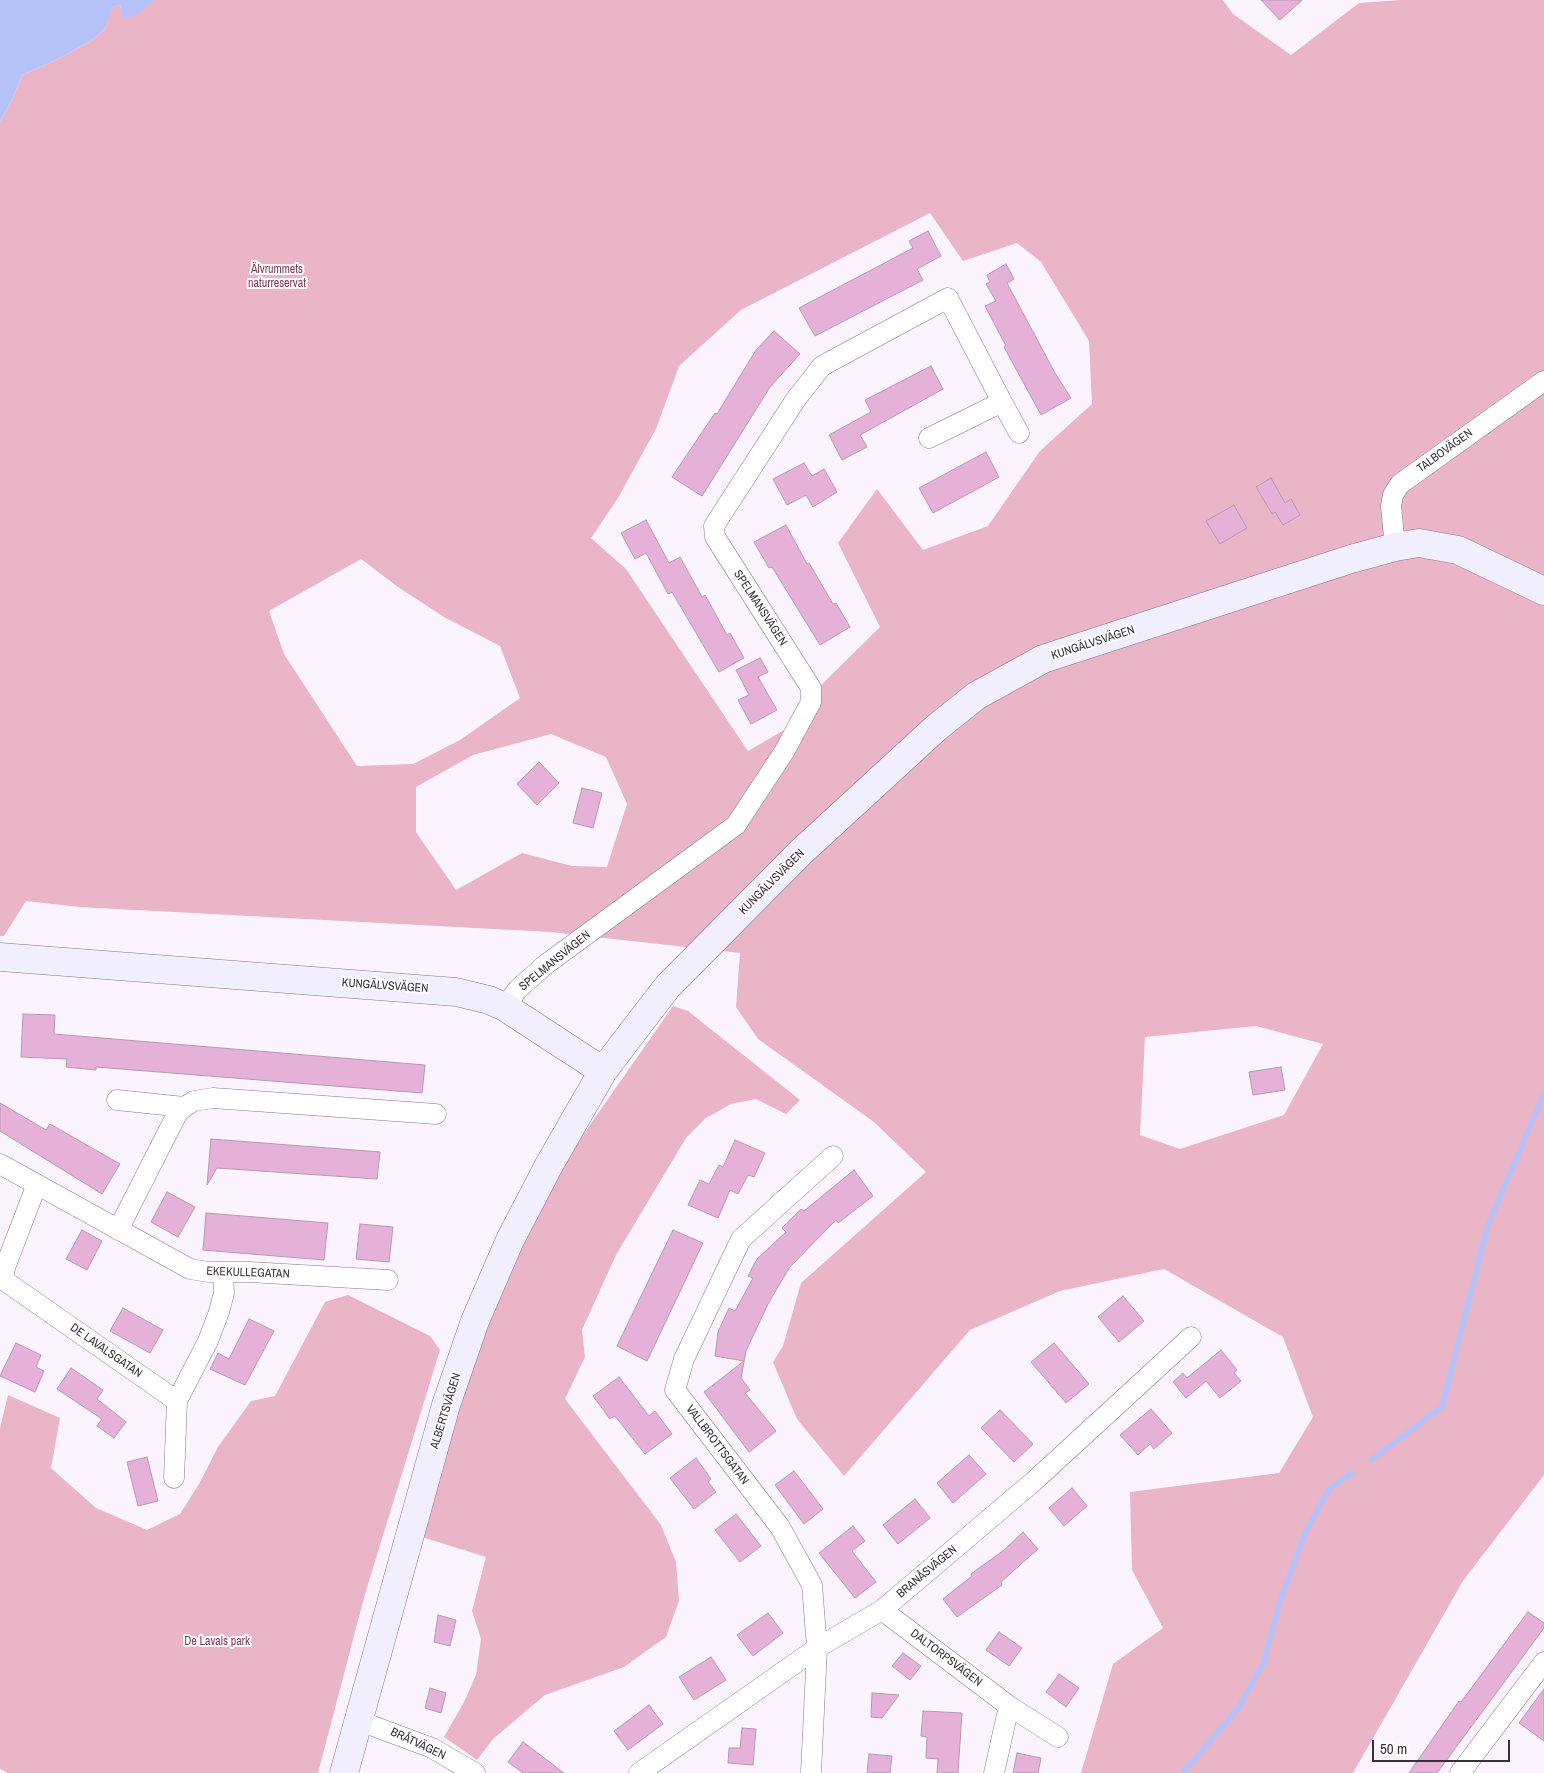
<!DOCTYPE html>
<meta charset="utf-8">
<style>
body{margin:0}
#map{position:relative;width:1544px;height:1773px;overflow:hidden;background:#fbf3ff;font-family:"Archivo Narrow",sans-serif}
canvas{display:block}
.scale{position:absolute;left:1372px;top:1740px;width:138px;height:22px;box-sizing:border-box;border:2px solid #37303b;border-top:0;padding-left:6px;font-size:15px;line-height:18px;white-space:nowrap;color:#37303b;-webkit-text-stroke:4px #fff;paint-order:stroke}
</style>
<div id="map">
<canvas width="1544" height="1773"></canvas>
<div class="scale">50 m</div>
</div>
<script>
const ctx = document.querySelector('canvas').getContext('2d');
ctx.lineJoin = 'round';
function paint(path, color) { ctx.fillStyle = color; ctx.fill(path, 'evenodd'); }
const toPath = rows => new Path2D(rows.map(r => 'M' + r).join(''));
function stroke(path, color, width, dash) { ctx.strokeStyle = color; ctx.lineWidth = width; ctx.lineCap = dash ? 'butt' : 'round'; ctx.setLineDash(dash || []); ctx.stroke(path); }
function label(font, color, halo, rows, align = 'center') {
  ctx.font = font + ' "Archivo Narrow",sans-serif'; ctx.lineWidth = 4; ctx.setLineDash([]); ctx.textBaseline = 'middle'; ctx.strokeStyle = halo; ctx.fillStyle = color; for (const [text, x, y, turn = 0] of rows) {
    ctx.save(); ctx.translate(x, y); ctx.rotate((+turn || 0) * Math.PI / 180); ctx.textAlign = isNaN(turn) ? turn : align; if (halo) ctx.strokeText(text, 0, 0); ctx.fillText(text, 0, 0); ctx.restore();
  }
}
paint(toPath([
 [148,0,1223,0,1233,14,1291,55,1359,3,1401,0,1544,0,1544,1475,1463,1581,1353,1773,1081,1773,1113,1664,1163,1628,1132,1570,1130,1492,1279,1473,1313,1417,1283,1337,1164,1269,1060,1291,970,1330,844,1476,797,1419,773,1362,783,1346,801,1283,926,1172,874,1122,758,1039,736,1007,740,953,550,932,79,907,26,901,4,936,0,936,0,122,12,100,22,75,54,61,91,41,105,29,111,7,120,5,124,19],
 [930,213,963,261,1017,243,1041,262,1089,341,1092,404,1040,451,988,526,923,550,877,489,838,543,880,627,801,705,786,729,748,751,626,569,591,538,618,498,656,429,679,366,741,310],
 [361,559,398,587,444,617,500,646,520,698,460,740,413,764,357,766,284,654,269,611],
 [551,734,606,757,627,804,607,867,572,866,522,853,456,890,416,832,416,787,473,755],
 [1256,1026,1323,1044,1284,1115,1180,1149,1140,1135,1145,1037],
 [673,1006,688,1011,800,1100,786,1114,756,1099,731,1104,706,1118,686,1138,616,1255,582,1330,585,1357,565,1399,661,1525,676,1562,679,1601,666,1637,624,1667,545,1695,493,1739,477,1760,444,1737,464,1702,476,1675,481,1639,472,1611,486,1557,422,1537,460,1400,490,1306,569,1155],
 [348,1295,430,1336,440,1350,365,1594,318,1773,8,1773,0,1769,0,1428,8,1395,60,1418,51,1468,96,1508,147,1530,180,1514,199,1484,218,1447,251,1401,275,1396,325,1302]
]), '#e9b5c7');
paint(toPath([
 [0,0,155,0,136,15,123,19,120,5,112,7,105,29,91,41,54,61,22,75,12,100,0,122]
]), '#b5c3fa');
stroke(toPath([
 [1371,1460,1442,1407,1488,1225,1544,1094],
 [1183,1773,1239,1707,1264,1662,1281,1598,1306,1531,1329,1489,1352,1473]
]), '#b5c3fa', 5.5);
const building = toPath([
 [1261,0,1302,0,1280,20,1261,0],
 [928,231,941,256,917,269,923,280,815,336,799,308,913,248,909,241,928,231],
 [1006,264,1014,279,1007,283,1055,373,1071,398,1041,415,1004,347,1006,346,985,306,996,301,986,284,990,282,987,275,1006,264],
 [774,331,800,354,770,387,702,496,672,477,715,413,717,414,756,350,774,331],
 [931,366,943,389,860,435,867,447,842,460,829,435,871,412,865,400,931,366],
 [986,452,999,477,933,513,919,488,986,452],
 [804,463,812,476,824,469,837,492,813,507,806,495,787,505,773,479,804,463],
 [1271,478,1285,503,1291,499,1300,515,1283,525,1275,512,1272,514,1256,487,1271,478],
 [1234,505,1247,528,1220,544,1206,521,1234,505],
 [646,520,669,563,680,557,702,597,705,595,727,635,730,633,744,658,719,672,672,592,668,594,646,553,635,559,621,533,646,520],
 [786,525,807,564,809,563,833,604,836,603,850,627,820,645,772,567,769,568,754,542,786,525],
 [760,658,768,672,758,677,777,710,751,724,738,700,749,695,736,670,760,658],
 [539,762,559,783,537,805,517,784,539,762],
 [582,788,602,793,593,828,573,823,582,788],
 [23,1014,55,1015,54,1034,425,1065,422,1093,96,1067,96,1070,66,1067,67,1059,21,1057,23,1014],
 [1281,1067,1285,1090,1253,1095,1249,1072,1281,1067],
 [0,1103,46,1130,50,1124,120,1164,102,1194,0,1131,0,1103],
 [211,1139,380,1152,377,1179,217,1168,207,1185,211,1139],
 [735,1140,765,1153,754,1177,748,1175,738,1194,730,1190,718,1218,688,1205,700,1180,709,1184,719,1165,723,1167,735,1140],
 [854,1170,873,1196,838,1223,836,1220,789,1268,768,1304,746,1351,741,1378,750,1390,745,1393,776,1431,749,1452,704,1392,744,1361,715,1356,718,1332,729,1308,735,1311,753,1278,748,1276,757,1259,786,1232,782,1228,801,1209,804,1211,854,1170],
 [167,1192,195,1207,178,1237,151,1222,167,1192],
 [206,1213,328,1223,324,1260,203,1250,206,1213],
 [360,1224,393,1227,389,1262,356,1259,360,1224],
 [82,1230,102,1241,87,1270,66,1259,82,1230],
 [673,1230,703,1243,647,1361,617,1346,673,1230],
 [1123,1296,1144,1321,1119,1342,1098,1317,1123,1296],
 [123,1308,163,1330,150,1353,110,1331,123,1308],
 [249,1319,274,1331,245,1385,210,1369,218,1353,229,1359,249,1319],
 [16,1343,41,1355,36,1367,44,1371,35,1392,0,1376,16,1343],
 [1054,1343,1089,1384,1066,1403,1031,1362,1054,1343],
 [1221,1350,1237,1370,1234,1373,1241,1381,1220,1398,1206,1381,1186,1398,1173,1382,1183,1373,1187,1378,1221,1350],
 [71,1368,103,1390,97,1399,126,1422,114,1438,97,1426,102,1419,57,1389,71,1368],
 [619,1377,649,1416,655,1411,672,1434,645,1454,615,1416,610,1419,593,1396,619,1377],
 [1151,1409,1172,1433,1154,1449,1150,1444,1138,1455,1120,1435,1151,1409],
 [1000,1410,1033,1444,1014,1462,981,1428,1000,1410],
 [969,1455,986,1474,953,1503,937,1483,969,1455],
 [147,1457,158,1501,138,1506,127,1462,147,1457],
 [696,1458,711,1479,708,1482,716,1492,694,1509,670,1478,696,1458],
 [794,1471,823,1509,804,1524,775,1485,794,1471],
 [1072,1488,1087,1506,1064,1526,1049,1508,1072,1488],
 [915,1499,930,1518,898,1544,883,1525,915,1499],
 [736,1514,761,1546,740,1562,715,1530,736,1514],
 [853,1526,865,1541,852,1551,876,1582,855,1598,819,1553,853,1526],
 [1023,1532,1038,1549,1001,1582,1002,1585,957,1617,943,1599,972,1576,971,1574,1004,1550,1023,1532],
 [1528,1612,1544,1623,1544,1628,1437,1773,1409,1773,1459,1701,1461,1702,1528,1612],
 [768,1613,783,1633,753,1656,737,1635,768,1613],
 [438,1615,456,1620,450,1646,434,1642,438,1615],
 [999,1632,1022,1648,1009,1666,986,1650,999,1632],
 [903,1653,921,1666,910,1680,892,1666,903,1653],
 [711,1657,726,1680,694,1700,679,1677,711,1657],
 [1059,1674,1079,1688,1066,1707,1046,1692,1059,1674],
 [430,1688,446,1693,441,1713,425,1708,430,1688],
 [1544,1689,1544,1741,1519,1723,1544,1689],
 [872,1693,899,1695,882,1718,871,1717,872,1693],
 [649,1705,663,1724,628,1750,614,1731,649,1705],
 [923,1711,962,1713,958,1773,937,1773,938,1759,926,1758,927,1737,921,1736,923,1711],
 [742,1728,756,1729,753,1765,728,1763,729,1748,740,1748,742,1728],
 [523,1742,564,1773,523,1773,508,1762,523,1742],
 [1017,1753,1041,1758,1038,1773,1013,1773,1017,1753],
 [869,1754,892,1756,890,1773,867,1773,869,1754]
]);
paint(building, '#e5b1d8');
stroke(building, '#b69aaf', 1);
const street = toPath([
 [1002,402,1019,433],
 [1395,547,1391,506,1393,495,1400,484,1544,381],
 [505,1007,518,989,545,965,736,825,784,752,811,702,811,688,715,537,714,526,796,399,822,366,948,298,1002,402,929,438],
 [117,1100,184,1107,194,1101,213,1098,436,1114],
 [0,1164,190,1269,209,1272,249,1272,388,1280],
 [37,1184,4,1270,5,1281,177,1401],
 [118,1230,177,1114,184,1107],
 [174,1478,177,1401,208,1341,219,1312,224,1293,223,1272],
 [882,1610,1009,1706,1058,1737],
 [357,1720,432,1748,475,1773],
 [639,1773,817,1648,882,1610,1033,1482,1191,1337],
 [811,1773,817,1648,812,1585,780,1527,675,1390,684,1359,741,1239,833,1156],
 [994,1773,1009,1706],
 [1460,1773,1544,1662]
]);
const secondary = toPath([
 [0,957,456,992,489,1000,505,1007,603,1071],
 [344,1773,446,1405,475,1321,510,1240,549,1165,603,1071,641,1021,668,986,801,852,936,728,976,696,1043,659,1351,559,1395,547,1419,543,1458,550,1544,591]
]);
stroke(street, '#897892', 21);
stroke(secondary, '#897892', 29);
stroke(street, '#fff', 20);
stroke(secondary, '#f1eefe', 28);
label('12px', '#843958', '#fff', [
 ["Älvrummets",277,270],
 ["naturreservat",277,284],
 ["De Lavals park",217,1642]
]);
label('12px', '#37303b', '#fff', [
 ["TALBOVÄGEN",1445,451,-36],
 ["SPELMANSVÄGEN",760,608,57],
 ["KUNGÄLVSVÄGEN",1093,643,-18],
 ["KUNGÄLVSVÄGEN",772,882,-45],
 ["SPELMANSVÄGEN",555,961,-39],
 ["KUNGÄLVSVÄGEN",385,986,4],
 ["EKEKULLEGATAN",248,1273,2],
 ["DE LAVALSGATAN",106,1351,35],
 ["ALBERTSVÄGEN",446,1411,-73],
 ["VALLBROTTSGATAN",717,1445,53],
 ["BRANÅSVÄGEN",927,1572,-40],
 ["DALTORPSVÄGEN",946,1658,37],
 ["BRÅTVÄGEN",418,1744,25]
]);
</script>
